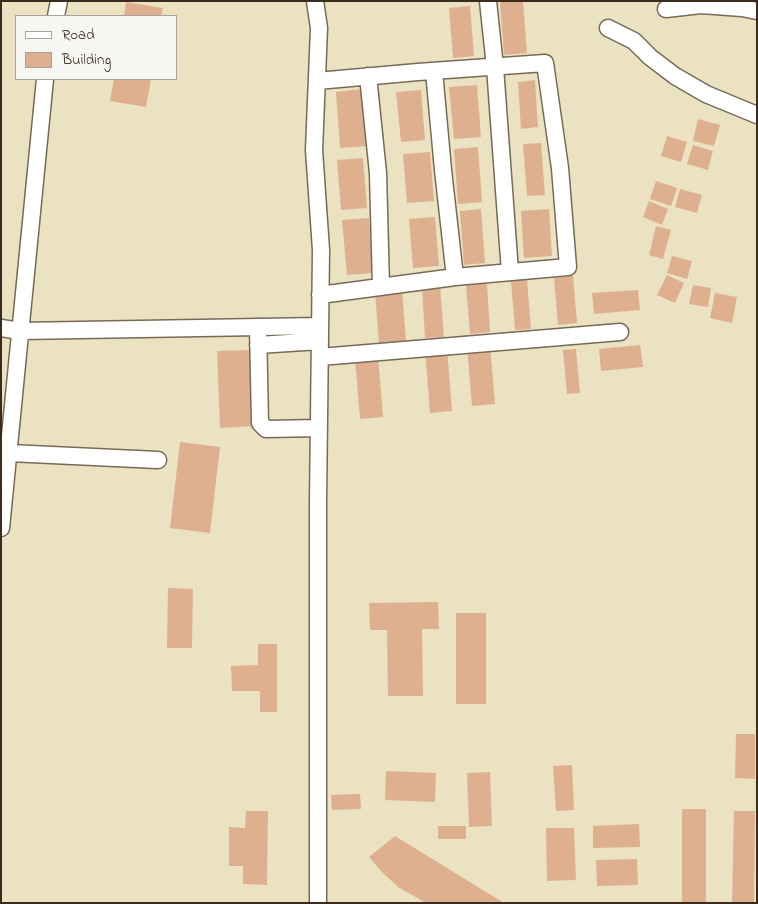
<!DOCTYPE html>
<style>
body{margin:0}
#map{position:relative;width:758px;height:904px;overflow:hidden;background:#eae2c1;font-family:"Indie Flower",sans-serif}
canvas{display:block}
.frame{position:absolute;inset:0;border:2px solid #3b2a1e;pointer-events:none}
.legend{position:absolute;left:15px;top:15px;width:162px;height:65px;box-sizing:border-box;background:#f6f6f2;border:1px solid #aba49d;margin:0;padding:6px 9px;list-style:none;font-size:15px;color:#3b2a1e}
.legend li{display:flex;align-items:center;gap:10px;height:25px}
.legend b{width:25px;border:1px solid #aba49d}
</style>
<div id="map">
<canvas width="758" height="904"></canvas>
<div class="frame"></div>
<ul class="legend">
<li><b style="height:6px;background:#fff"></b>Road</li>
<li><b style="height:14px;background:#dfb090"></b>Building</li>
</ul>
</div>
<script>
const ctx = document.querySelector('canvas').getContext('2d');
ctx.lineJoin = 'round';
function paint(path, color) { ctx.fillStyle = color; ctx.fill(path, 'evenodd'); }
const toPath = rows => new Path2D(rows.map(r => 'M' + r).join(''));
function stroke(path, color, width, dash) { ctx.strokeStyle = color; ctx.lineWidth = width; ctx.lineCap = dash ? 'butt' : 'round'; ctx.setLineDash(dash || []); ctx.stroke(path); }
paint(toPath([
 [523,1,527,53,504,55,500,2],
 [126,2,163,8,161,16,124,16],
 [470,6,474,56,453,58,449,8],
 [114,79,151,79,146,107,110,101],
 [535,80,538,127,521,129,518,82],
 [477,85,481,137,454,139,449,87],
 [363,89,368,146,340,148,336,92],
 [421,90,425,140,401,142,396,92],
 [698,119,720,125,714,146,693,141],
 [667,136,687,142,681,162,661,156],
 [541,143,545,195,527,196,523,144],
 [693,145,713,151,708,170,687,164],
 [478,147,482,202,458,204,454,149],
 [430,152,434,201,407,203,403,154],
 [363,158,367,208,341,210,337,160],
 [656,181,677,188,671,206,650,199],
 [680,189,702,195,697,213,675,207],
 [649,201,668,209,662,225,643,217],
 [481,209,485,263,464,265,460,211],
 [549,209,552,256,524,258,521,211],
 [435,217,439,266,413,268,409,219],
 [369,218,373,273,347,275,342,220],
 [656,226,671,230,663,259,649,255],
 [672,256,692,261,687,279,667,273],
 [667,275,684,283,675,303,657,295],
 [573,276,577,323,558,325,554,278],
 [527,279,531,329,515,330,511,281],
 [487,283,490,332,470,334,466,285],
 [440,285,444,337,425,338,422,287],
 [693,285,711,288,708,307,689,304],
 [638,290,640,310,594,314,592,293],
 [402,291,406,341,379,343,375,292],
 [715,293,737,297,732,323,710,318],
 [490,345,495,404,472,406,467,347],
 [640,345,643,367,601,371,599,349],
 [447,348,452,411,430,413,425,349],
 [576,349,580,393,567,394,563,350],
 [253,350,256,426,220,428,217,351],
 [378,356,383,417,360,419,355,358],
 [180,442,220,447,210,533,170,528],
 [168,588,193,589,192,648,167,648],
 [438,602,439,629,422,629,423,696,388,696,387,630,370,630,369,603],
 [456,613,486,613,486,704,456,704],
 [258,644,277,644,277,712,260,712,260,691,232,691,231,666,258,665],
 [736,734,755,734,755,779,735,778],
 [572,765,574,810,556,811,553,766],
 [386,771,436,773,435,802,385,800],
 [490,772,492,826,469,827,467,773],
 [360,794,361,809,332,810,331,795],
 [682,809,706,809,706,903,682,903],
 [246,811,268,811,267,885,243,884,243,866,229,866,229,827,245,828],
 [734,811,755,811,754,903,732,903],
 [639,824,640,847,593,848,593,826],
 [438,826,466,826,466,839,438,839],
 [546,828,574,828,576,880,547,881],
 [395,836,504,903,426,903,398,887,381,871,369,857],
 [637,859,638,885,597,886,596,860]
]), '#dfb090');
const street = toPath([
 [315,1,319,28,314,150,321,250,318,502,318,903],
 [488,1,495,67,510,272],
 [666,9,701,5,742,8,757,11],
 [56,16,59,1],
 [608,28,634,41,650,57,675,76,706,94,757,115],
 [434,71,443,170,455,277],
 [368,76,378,173,381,287],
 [317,81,418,72,545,63,560,168,568,267,455,277,320,295],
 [258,327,260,423,266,429,319,428],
 [1,328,20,331,320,326],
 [258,345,320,341],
 [320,357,620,332],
 [9,453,158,460],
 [1,528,45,79]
]);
stroke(street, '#786a57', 19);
stroke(street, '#fff', 16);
</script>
